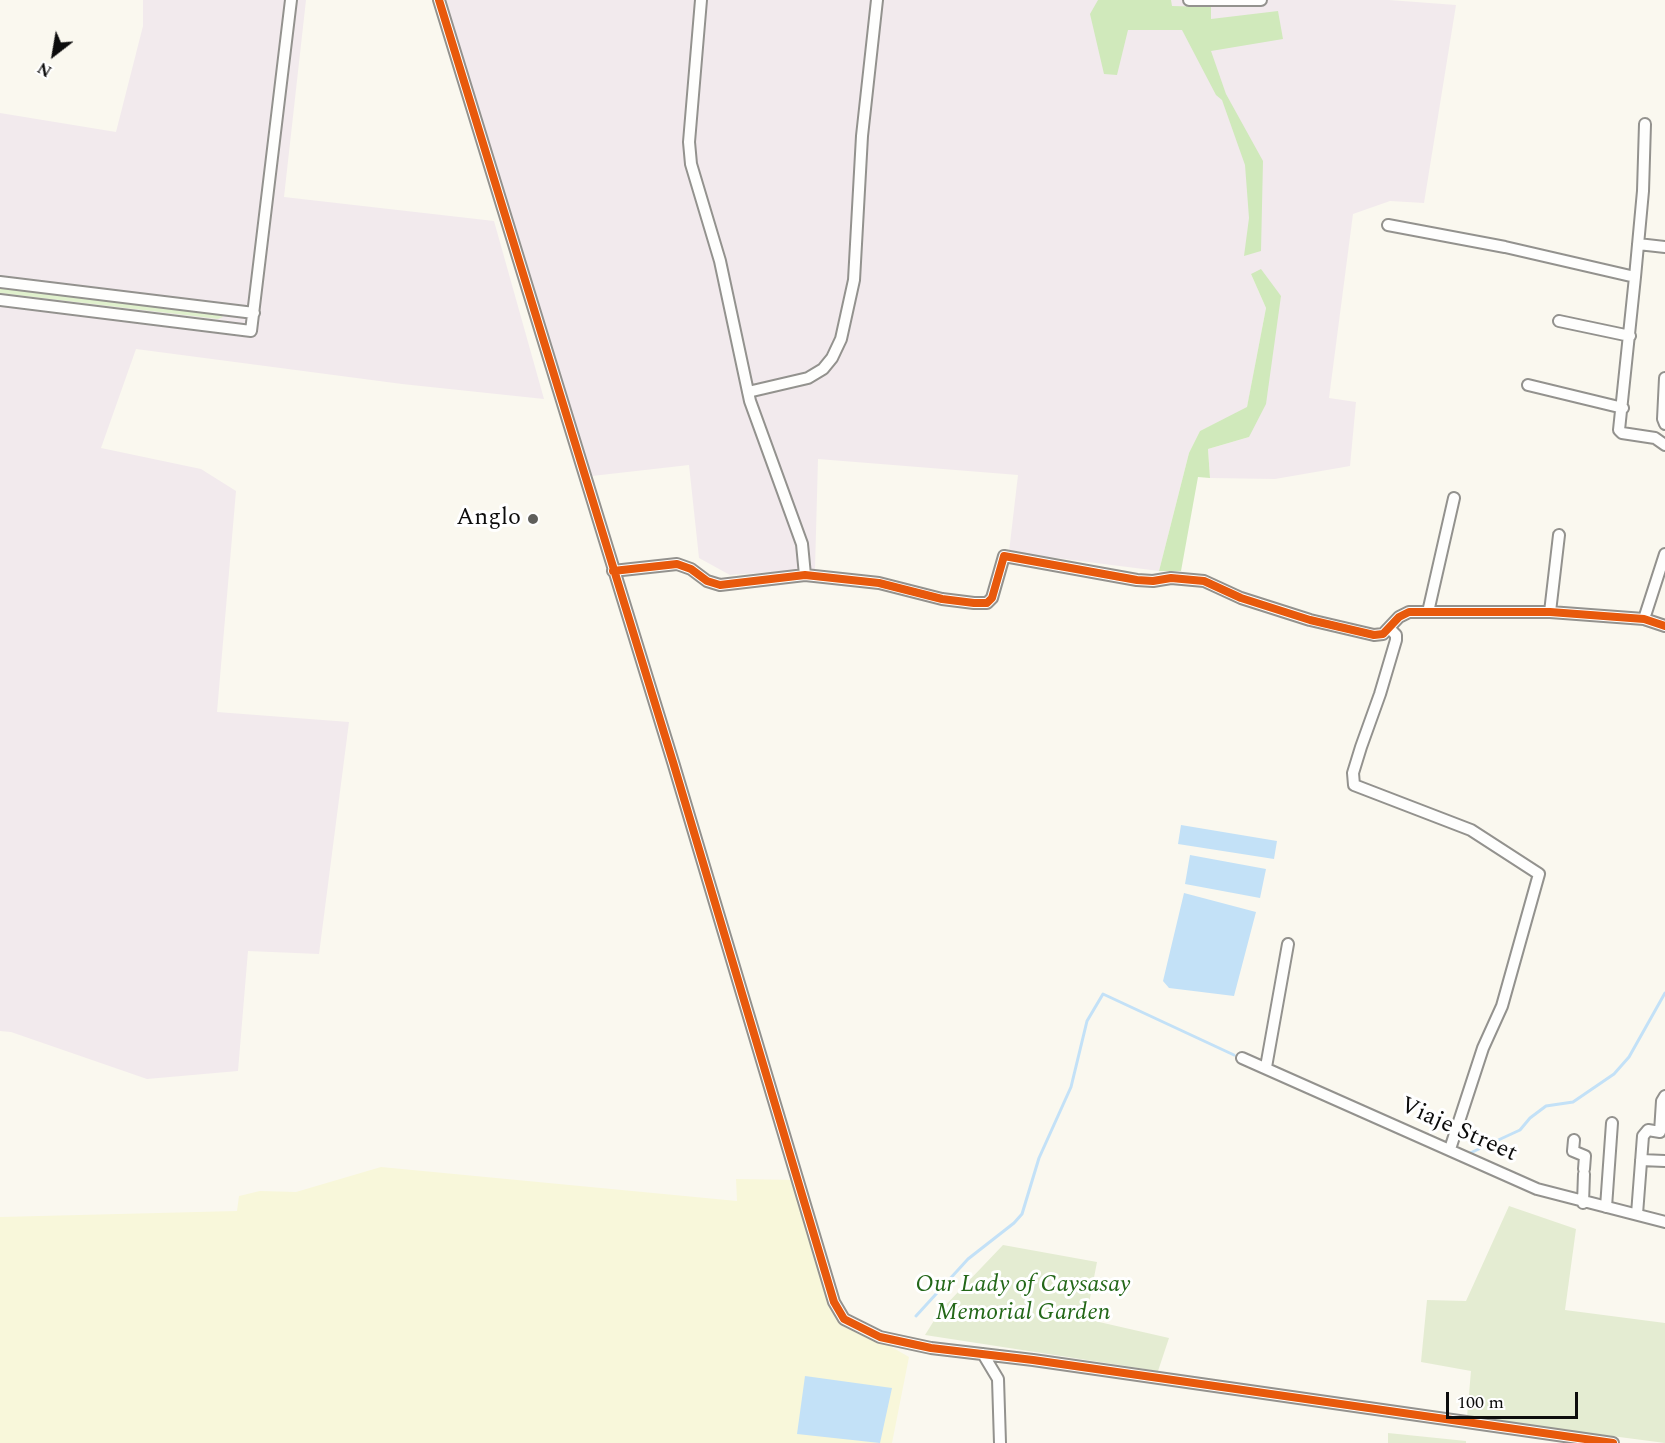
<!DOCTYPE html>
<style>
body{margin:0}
#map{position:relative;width:1665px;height:1443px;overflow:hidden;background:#faf8ef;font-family:Spectral,serif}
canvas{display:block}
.north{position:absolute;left:24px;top:24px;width:60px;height:60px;-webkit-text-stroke:4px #fff;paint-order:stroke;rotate:211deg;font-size:16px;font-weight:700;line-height:24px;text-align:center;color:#0c0c0c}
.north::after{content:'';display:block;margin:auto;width:21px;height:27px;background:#0c0c0c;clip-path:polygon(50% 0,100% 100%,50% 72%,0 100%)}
.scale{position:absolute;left:1446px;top:1392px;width:132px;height:27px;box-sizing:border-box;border:3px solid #0c0c0c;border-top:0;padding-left:8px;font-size:18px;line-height:21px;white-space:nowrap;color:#0c0c0c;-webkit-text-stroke:4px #fff;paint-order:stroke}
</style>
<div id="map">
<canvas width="1665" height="1443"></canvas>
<div class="north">N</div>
<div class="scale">100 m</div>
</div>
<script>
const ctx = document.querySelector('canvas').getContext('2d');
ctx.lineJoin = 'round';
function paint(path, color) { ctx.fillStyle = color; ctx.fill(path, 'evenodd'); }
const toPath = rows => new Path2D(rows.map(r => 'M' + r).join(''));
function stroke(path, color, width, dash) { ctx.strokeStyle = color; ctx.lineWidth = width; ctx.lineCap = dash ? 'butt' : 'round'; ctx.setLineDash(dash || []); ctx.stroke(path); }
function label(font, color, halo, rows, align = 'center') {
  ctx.font = font + ' Spectral,serif'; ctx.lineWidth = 6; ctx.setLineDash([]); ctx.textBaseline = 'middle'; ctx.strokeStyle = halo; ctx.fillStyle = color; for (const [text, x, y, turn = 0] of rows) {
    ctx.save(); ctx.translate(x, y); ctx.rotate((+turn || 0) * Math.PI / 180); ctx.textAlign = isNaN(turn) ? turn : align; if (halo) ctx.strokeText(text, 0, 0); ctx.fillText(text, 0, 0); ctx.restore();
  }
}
paint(toPath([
 [143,0,306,0,284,197,494,221,544,399,402,384,136,349,101,448,201,469,236,491,217,712,349,722,319,954,248,951,238,1071,147,1079,11,1032,0,1031,0,113,116,132,143,26],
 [445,0,1389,0,1456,5,1424,203,1390,201,1353,214,1329,398,1356,402,1350,466,1275,479,1210,478,1208,449,1249,437,1281,296,1251,274,1266,308,1247,408,1200,431,1189,453,1159,571,1009,552,1018,475,818,459,815,569,730,575,699,558,689,465,592,476]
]), '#f2eaed');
paint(toPath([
 [381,1167,737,1201,736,1179,799,1180,843,1307,855,1326,909,1357,892,1443,0,1443,0,1217,237,1211,239,1196,260,1191,296,1192]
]), '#f8f7da');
paint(toPath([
 [0,288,220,315,223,317,218,319,0,293]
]), '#e0f1cd');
paint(toPath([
 [1098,0,1171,0,1172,6,1211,7,1211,19,1278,11,1283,39,1211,51,1226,94,1263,161,1261,251,1244,256,1249,218,1245,165,1222,100,1216,95,1182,30,1128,30,1117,75,1104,74,1090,14],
 [1261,269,1281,296,1266,404,1249,437,1208,449,1210,478,1198,477,1181,571,1159,571,1189,453,1200,431,1247,407,1266,308,1251,274]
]), '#d0e9bb');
paint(toPath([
 [1509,1206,1576,1229,1565,1310,1665,1323,1665,1443,1467,1417,1471,1371,1421,1362,1427,1300,1466,1301],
 [1003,1245,1097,1262,1086,1319,1169,1338,1158,1371,925,1335,940,1311],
 [1388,1433,1466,1441,1466,1443,1388,1443]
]), '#e4ecd2');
paint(toPath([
 [1181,825,1277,841,1274,859,1178,844],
 [1190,855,1266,869,1260,898,1185,884],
 [1184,893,1256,912,1234,996,1169,988,1163,981],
 [805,1376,892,1388,880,1443,797,1434]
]), '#c3e1f7');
stroke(toPath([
 [1468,1154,1520,1130,1530,1118,1546,1106,1573,1102,1614,1074,1629,1057,1665,993],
 [916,1316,968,1259,1014,1223,1022,1214,1039,1158,1071,1087,1087,1021,1103,994,1234,1055]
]), '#c3e1f7', 3);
const minor = toPath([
 [439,0,673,762,834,1302,844,1319,880,1337,931,1348,1033,1360,1613,1443],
 [701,0,689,142,691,164,720,261,750,401,802,544,805,575],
 [1189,0,1261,0],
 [1388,225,1505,247,1635,277,1619,430,1622,433,1655,438,1665,445],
 [1638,244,1665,247],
 [1635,277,1643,191,1645,124],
 [0,282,254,313],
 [0,300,251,331,291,0],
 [1559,321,1630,336],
 [1665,378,1663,419,1665,424],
 [1528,385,1623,408],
 [748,392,808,378,823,369,832,358,841,339,854,280,862,136,877,0],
 [613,571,677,564,691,569,707,581,720,585,805,575,879,583,942,599,974,603,987,603,992,598,1004,556,1137,580,1153,581,1171,578,1204,581,1241,598,1310,620,1374,635,1383,634,1399,617,1409,612,1550,612,1644,619,1665,626],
 [1428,612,1454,498],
 [1550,612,1559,535],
 [1644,619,1665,554],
 [1389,628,1396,635,1396,640,1380,694,1361,747,1353,773,1354,785,1471,830,1539,874,1502,1006,1483,1048,1450,1149],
 [1242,1058,1537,1189,1665,1222],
 [1266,1067,1288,944],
 [1574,1140,1573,1151,1585,1156,1584,1169],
 [1641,1160,1665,1161],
 [1583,1203,1584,1174],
 [1606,1207,1612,1123],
 [1637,1214,1643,1136,1648,1130,1660,1132,1662,1101,1665,1096],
 [983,1354,998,1379,1000,1443]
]);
stroke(minor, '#93928e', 14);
stroke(minor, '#fefefd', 10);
stroke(toPath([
 [439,0,673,762,834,1302,844,1319,880,1337,931,1348,1033,1360,1613,1443],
 [613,571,677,564,691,569,707,581,720,585,805,575,879,583,942,599,974,603,987,603,992,598,1004,556,1137,580,1153,581,1171,578,1204,581,1241,598,1310,620,1374,635,1383,634,1399,617,1409,612,1550,612,1644,619,1665,626]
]), '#e8590c', 8);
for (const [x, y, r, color] of [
 [533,519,6,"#5f5f5b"]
]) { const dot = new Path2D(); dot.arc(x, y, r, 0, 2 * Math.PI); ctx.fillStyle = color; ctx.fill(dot); stroke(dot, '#fff', 2); }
label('24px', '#0c0c0c', '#fff', [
 ["Anglo",521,519]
], 'right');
label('24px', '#0c0c0c', '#fff', [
 ["Viaje Street",1458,1131,24]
]);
label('italic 24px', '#236718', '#fff', [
 ["Our Lady of Caysasay",1023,1286],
 ["Memorial Garden",1023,1314]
]);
</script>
